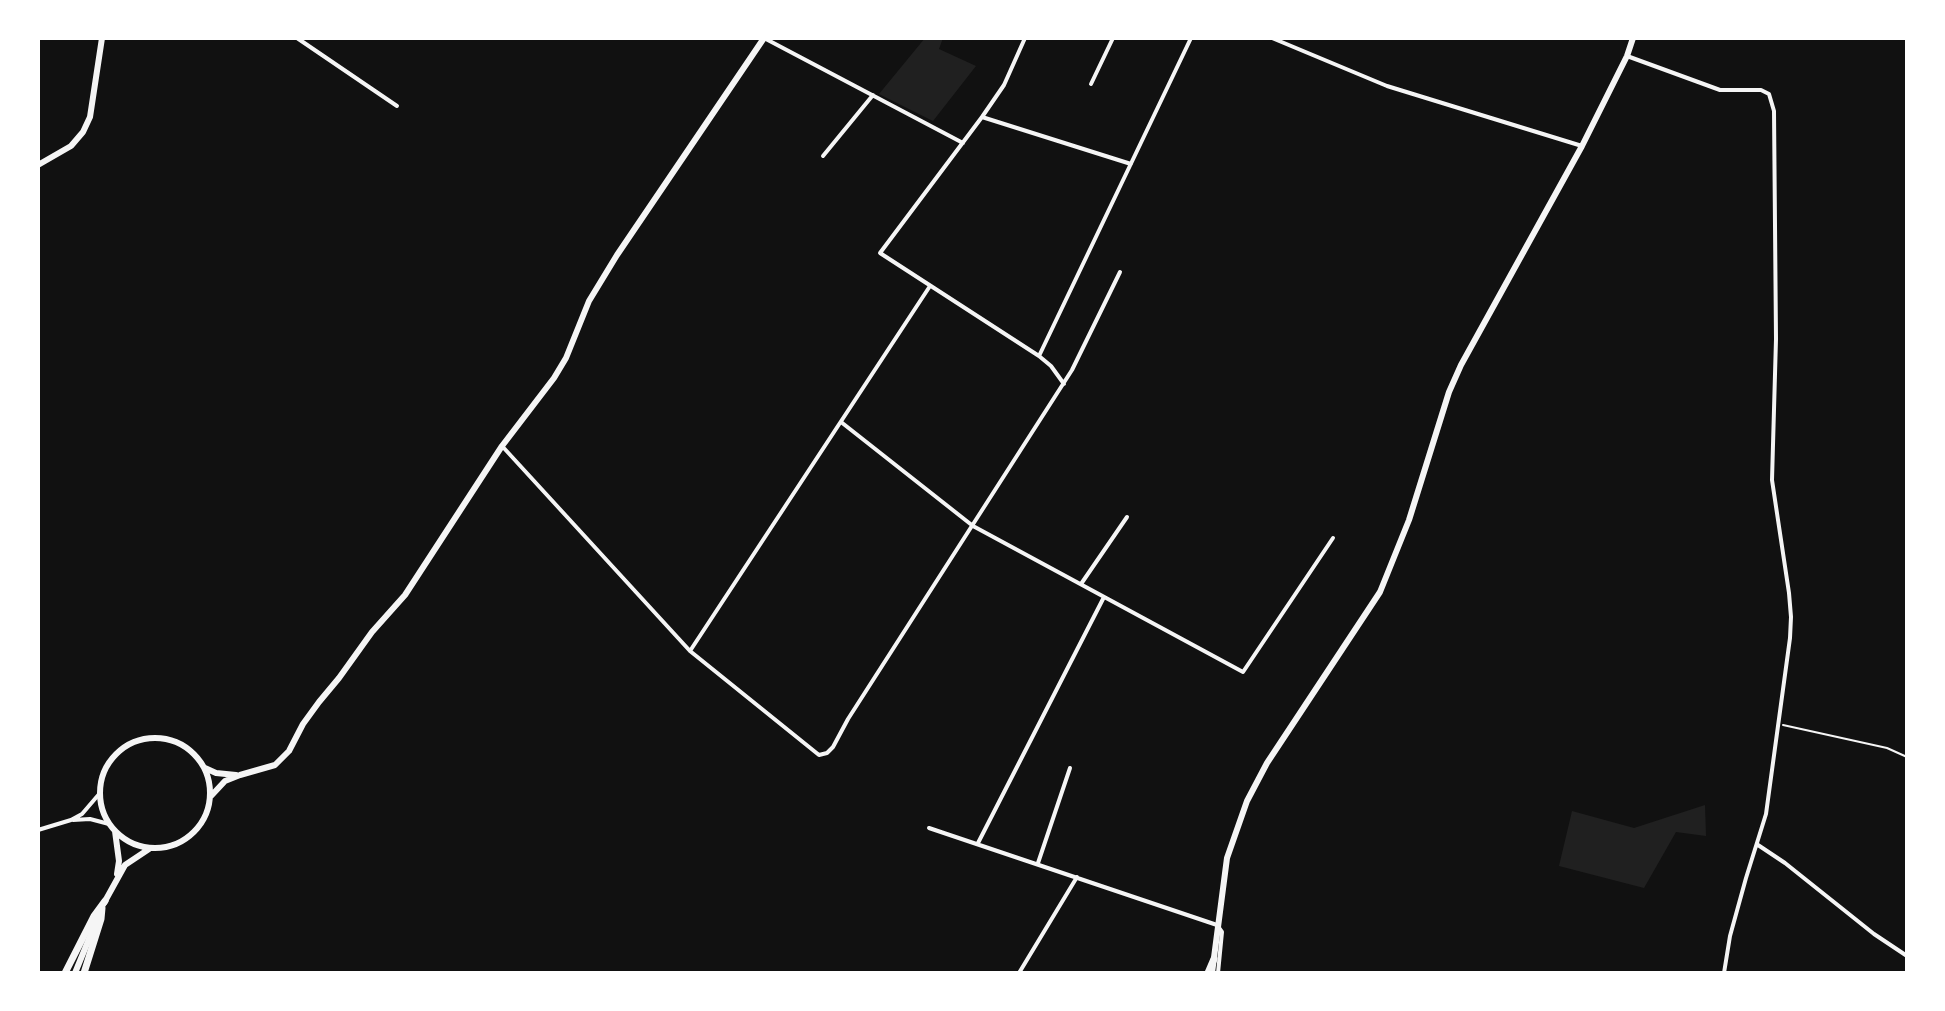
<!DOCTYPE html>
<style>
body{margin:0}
#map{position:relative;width:1945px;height:1011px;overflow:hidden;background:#111;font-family:"Archivo Narrow",sans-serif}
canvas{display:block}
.frame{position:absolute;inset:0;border:40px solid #fff;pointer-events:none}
</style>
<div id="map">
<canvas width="1945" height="1011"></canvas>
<div class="frame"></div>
</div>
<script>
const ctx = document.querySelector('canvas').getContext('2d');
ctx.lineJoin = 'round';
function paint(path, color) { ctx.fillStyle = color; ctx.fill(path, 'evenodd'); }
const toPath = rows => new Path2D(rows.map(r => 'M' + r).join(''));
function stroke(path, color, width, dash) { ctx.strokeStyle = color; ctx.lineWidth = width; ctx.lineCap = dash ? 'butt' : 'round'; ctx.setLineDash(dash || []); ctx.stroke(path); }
paint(toPath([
 [925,38,943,38,939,49,976,66,933,121,879,94],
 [1705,805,1706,836,1676,832,1644,888,1559,866,1572,811,1634,828]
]), '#202020');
stroke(toPath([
 [1783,725,1887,748,1907,757]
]), '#f5f5f5', 2);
stroke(toPath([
 [297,38,397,106],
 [764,38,963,143],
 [1025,38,1004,85,982,117,880,253,1039,356,1051,366,1064,384],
 [1272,38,1387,86,1582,146],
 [1627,56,1720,90,1761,90,1769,94,1774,111,1776,339,1772,480,1789,593,1791,617,1790,638,1766,814,1746,878,1730,936,1724,973],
 [1091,84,1113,38],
 [982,117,1131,164],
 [823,156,873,95],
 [1039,356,1191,38],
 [841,422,973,526,1243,672,1333,538],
 [502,446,690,651,819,755,827,753,833,747,848,719,1072,370,1120,272],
 [1081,584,1127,517],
 [690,651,930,286],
 [73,820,90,819,109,824],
 [929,828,1217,925,1222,932,1218,973],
 [38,830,71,820,82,814,100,793],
 [978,843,1104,597],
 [1758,845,1785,863,1874,934,1907,956],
 [1038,863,1070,768],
 [1019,973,1077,877]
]), '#f5f5f5', 4);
stroke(toPath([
 [38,165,71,146,83,132,90,117,102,38],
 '100 793a55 55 0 1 1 110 0a55 55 0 1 1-110 0Z',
 [205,768,216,773,236,775],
 [211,796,225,781,240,775,275,765,289,751,303,724,319,702,339,678,372,632,405,595,502,446,554,378,566,358,589,301,617,255,764,38],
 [115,831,119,861,117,874],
 [104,903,125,865,149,849],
 [75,973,98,917],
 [1212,973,1227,858,1247,801,1267,763,1380,592,1409,520,1449,392,1461,365,1582,146,1627,56,1633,38]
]), '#f5f5f5', 6);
stroke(toPath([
 [65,973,94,916,105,901],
 [84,973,101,919,102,908],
 [1208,973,1214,959]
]), '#f5f5f5', 7);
</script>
